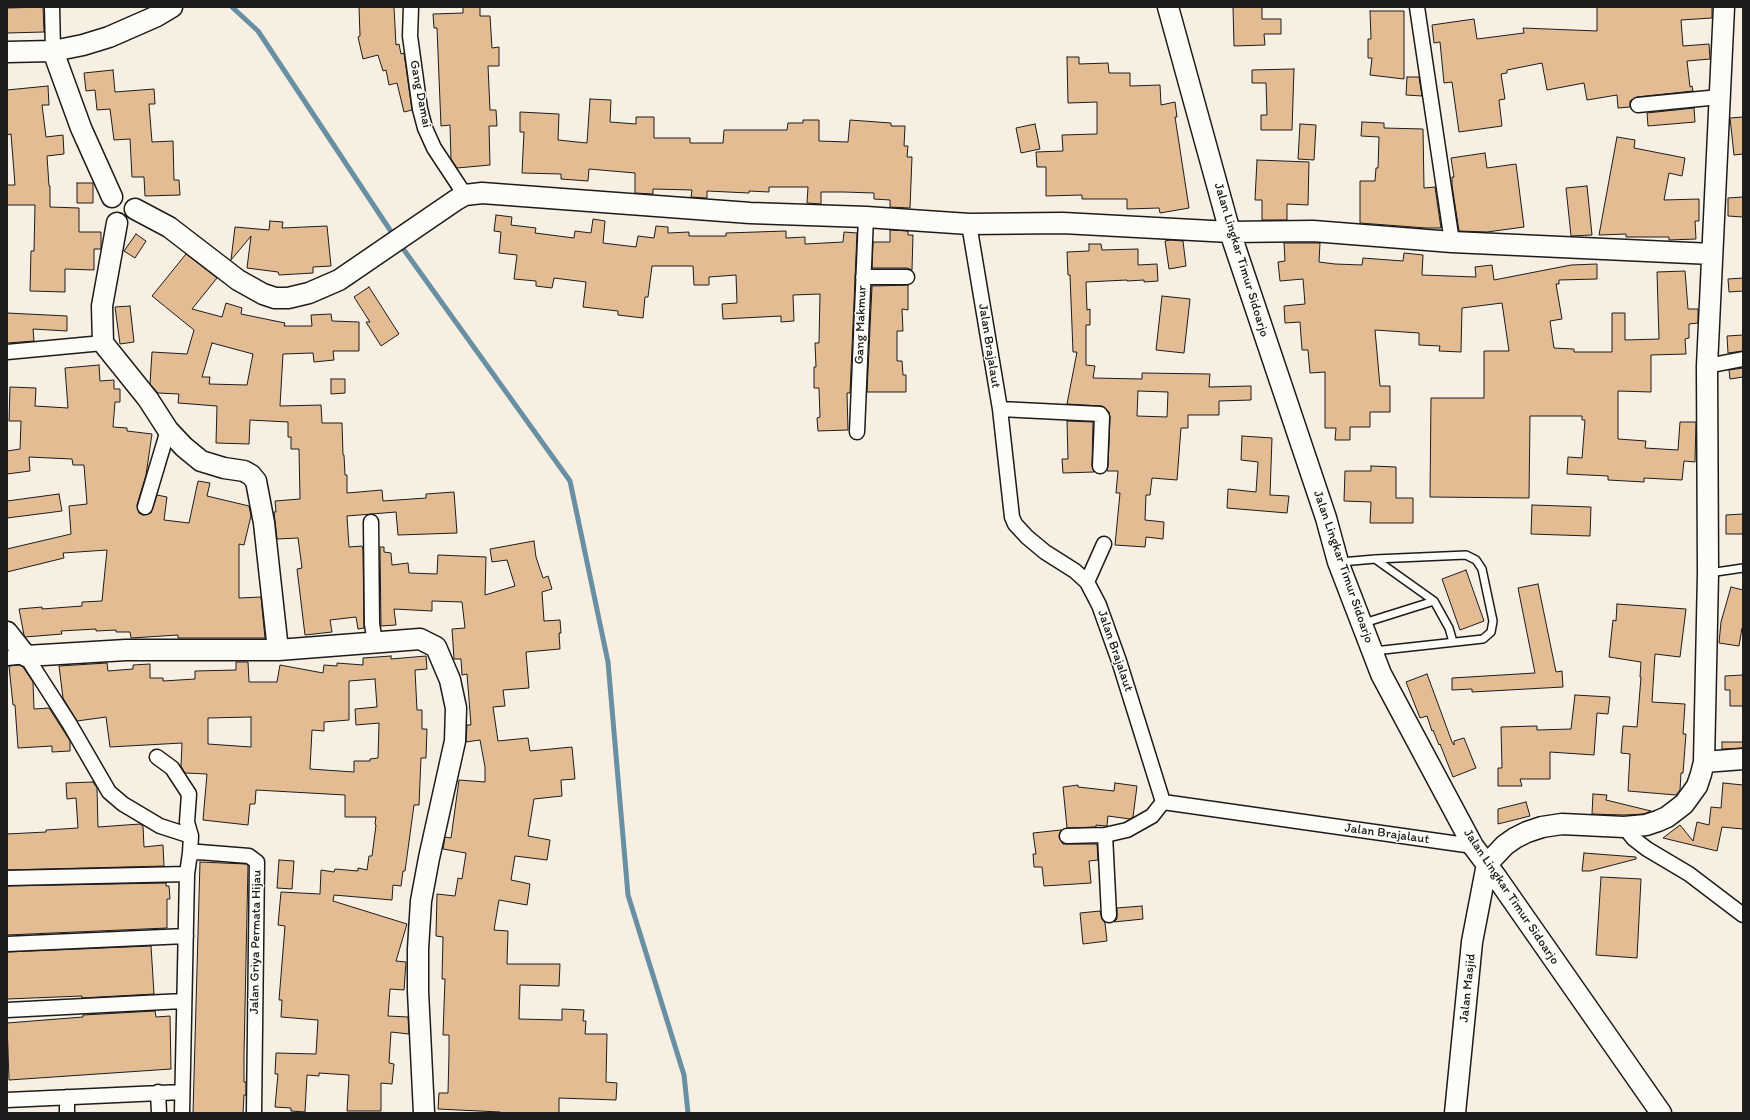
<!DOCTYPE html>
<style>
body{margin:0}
#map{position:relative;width:1750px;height:1120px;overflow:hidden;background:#f8efe3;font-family:Itim,sans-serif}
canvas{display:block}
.frame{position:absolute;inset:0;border:8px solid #1c1c1c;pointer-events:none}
</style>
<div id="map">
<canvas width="1750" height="1120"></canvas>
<div class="frame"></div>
</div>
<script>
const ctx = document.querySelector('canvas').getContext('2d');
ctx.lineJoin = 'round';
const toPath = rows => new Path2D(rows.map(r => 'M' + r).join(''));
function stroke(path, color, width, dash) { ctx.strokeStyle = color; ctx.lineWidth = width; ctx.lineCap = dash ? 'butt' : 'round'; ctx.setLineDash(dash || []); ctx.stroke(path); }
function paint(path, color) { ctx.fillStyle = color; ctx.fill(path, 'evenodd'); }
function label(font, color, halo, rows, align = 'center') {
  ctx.font = font + ' Itim,sans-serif'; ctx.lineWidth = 3; ctx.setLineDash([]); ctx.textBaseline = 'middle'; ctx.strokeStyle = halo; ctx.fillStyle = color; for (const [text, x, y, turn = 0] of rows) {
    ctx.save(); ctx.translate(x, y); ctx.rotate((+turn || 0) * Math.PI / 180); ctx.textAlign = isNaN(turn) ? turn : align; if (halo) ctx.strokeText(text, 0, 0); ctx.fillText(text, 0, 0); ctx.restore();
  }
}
stroke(toPath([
 [232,7,258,31,394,236],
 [399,243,570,481,608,662,628,895,684,1075,688,1113]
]), '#688fa2', 5);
const building = toPath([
 [43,7,44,32,7,33,7,8,43,7],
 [359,7,394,7,396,45,399,44,401,54,404,53,412,110,404,112,397,83,389,85,386,70,383,71,378,55,363,59,358,37,360,36,359,7],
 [463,7,480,7,480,16,490,16,492,48,499,47,499,66,488,66,490,110,496,110,497,126,489,126,490,165,457,168,451,159,450,125,441,126,437,28,434,28,433,14,463,13,463,7],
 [1233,7,1262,7,1262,19,1281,19,1281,34,1264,34,1265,45,1234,46,1233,7],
 [1597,7,1712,7,1712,18,1681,20,1683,46,1709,44,1710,59,1687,61,1690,87,1692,86,1693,91,1637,97,1630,101,1630,107,1618,108,1617,95,1587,100,1584,83,1547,90,1542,63,1507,70,1507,73,1501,74,1505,99,1499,100,1502,126,1459,132,1452,82,1444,83,1440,42,1434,43,1432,25,1474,19,1477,39,1524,33,1523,28,1597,31,1597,7],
 [1370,11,1404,11,1404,79,1370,75,1372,58,1368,58,1368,39,1371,39,1370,11],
 [1067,57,1079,57,1079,64,1108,63,1109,73,1130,73,1130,86,1160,85,1161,105,1175,102,1177,117,1175,117,1189,208,1160,213,1159,208,1127,209,1127,199,1082,199,1082,195,1046,196,1046,167,1037,167,1036,152,1063,151,1062,135,1097,134,1097,102,1068,103,1067,57],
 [1294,69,1292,130,1261,130,1261,115,1267,115,1266,83,1252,83,1252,70,1294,69],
 [113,70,115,92,154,89,155,104,149,104,152,142,173,141,174,180,179,180,180,195,145,196,144,177,132,177,130,139,114,140,110,109,97,110,95,90,86,91,84,73,113,70],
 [1407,77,1419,77,1422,96,1406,95,1407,77],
 [48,86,49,105,42,105,46,137,63,135,64,154,47,156,49,186,50,186,50,207,79,208,79,232,101,232,101,249,94,249,94,270,65,269,65,292,30,291,31,251,34,251,35,205,7,205,7,185,15,185,11,134,7,135,7,90,48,86],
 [590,99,611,100,610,122,636,124,636,117,654,117,654,138,690,138,690,143,723,143,724,130,787,130,788,123,803,123,803,120,819,120,819,141,848,142,850,120,891,123,891,126,905,126,904,146,908,146,907,157,912,157,910,208,890,207,890,200,874,199,874,193,844,192,821,192,821,204,807,203,808,187,769,187,769,192,749,191,749,193,707,191,707,198,691,197,692,190,653,189,653,194,635,193,635,173,589,169,588,181,561,179,561,174,522,173,524,132,520,132,520,112,559,114,558,140,587,143,590,99],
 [1694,108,1695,122,1648,126,1647,113,1694,108],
 [1743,117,1743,154,1734,155,1730,118,1743,117],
 [1362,122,1384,123,1384,128,1423,129,1424,188,1435,187,1441,228,1426,228,1360,223,1360,181,1375,181,1376,168,1378,168,1379,137,1361,136,1362,122],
 [1035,124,1040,149,1021,153,1016,128,1035,124],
 [1300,124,1316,125,1314,160,1298,159,1300,124],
 [1617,137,1635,140,1634,148,1685,158,1682,176,1669,173,1664,200,1699,199,1699,221,1695,221,1696,239,1669,240,1669,237,1626,237,1626,234,1599,235,1617,137],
 [1485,153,1487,168,1516,164,1524,227,1487,232,1459,231,1452,185,1452,177,1454,177,1451,158,1485,153],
 [1257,160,1309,162,1308,205,1287,204,1287,220,1262,220,1262,200,1255,200,1257,160],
 [77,183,93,183,93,203,77,203,77,183],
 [1587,186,1592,235,1571,236,1566,188,1587,186],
 [1743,197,1743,217,1728,216,1728,198,1743,197],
 [496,215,512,217,511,225,536,228,535,233,574,238,575,231,591,233,593,219,605,221,603,243,636,247,638,236,654,238,656,226,668,227,668,233,689,232,689,236,726,236,726,233,786,231,786,238,805,237,805,244,843,242,844,232,857,233,850,393,847,393,848,430,818,431,817,418,820,417,819,388,814,388,814,367,816,367,815,343,819,343,820,294,793,295,794,321,781,322,781,316,723,319,722,304,737,303,736,275,709,277,709,285,694,285,693,266,652,266,648,297,645,297,643,318,618,315,618,311,583,307,586,282,554,278,552,288,536,286,536,281,514,279,517,255,499,253,501,232,494,231,496,215],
 [270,221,283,222,282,228,327,226,331,266,313,267,313,273,279,275,278,272,247,268,251,236,231,260,235,227,269,230,270,221],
 [890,230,908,231,908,235,913,235,912,270,907,268,872,268,873,242,890,242,890,230],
 [136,234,146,241,135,258,124,251,136,234],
 [1170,240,1183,241,1186,266,1169,269,1165,241,1170,240],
 [1284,243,1320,243,1319,262,1335,264,1362,265,1363,258,1403,261,1404,253,1423,255,1422,275,1476,277,1475,267,1492,265,1494,280,1571,265,1597,264,1597,279,1559,280,1559,284,1556,284,1562,319,1550,321,1554,348,1574,349,1574,352,1612,352,1612,313,1625,313,1625,340,1659,339,1657,272,1685,271,1688,309,1698,309,1698,323,1689,324,1689,338,1685,339,1686,354,1651,355,1651,392,1618,391,1618,439,1646,441,1645,448,1678,450,1680,422,1696,422,1695,462,1684,461,1682,480,1644,478,1644,482,1608,480,1608,476,1567,474,1568,457,1582,458,1585,420,1582,420,1582,416,1530,416,1529,498,1430,497,1431,398,1484,398,1484,351,1509,351,1502,303,1462,308,1461,352,1439,351,1440,346,1419,345,1419,333,1375,330,1380,386,1390,386,1390,412,1370,412,1370,427,1350,427,1350,440,1335,440,1336,428,1325,428,1325,372,1310,373,1308,350,1302,350,1300,322,1285,323,1284,306,1305,304,1303,279,1280,281,1278,262,1285,261,1284,243],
 [1089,244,1101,244,1102,250,1138,249,1138,265,1157,264,1158,281,1144,282,1144,280,1127,281,1127,280,1086,282,1087,310,1090,309,1090,325,1086,325,1086,365,1095,366,1093,378,1142,379,1142,373,1210,374,1209,387,1251,386,1251,400,1219,401,1219,415,1188,415,1188,428,1181,428,1177,480,1152,478,1150,495,1146,495,1145,520,1164,522,1163,539,1146,537,1145,547,1115,545,1120,493,1116,493,1118,471,1107,471,1108,466,1110,417,1109,412,1104,407,1101,406,1067,404,1077,352,1073,352,1070,275,1068,275,1067,252,1089,251,1089,244],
 [1138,391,1168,392,1167,417,1137,416,1138,391],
 [186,254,217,278,192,309,222,317,226,303,242,308,241,314,285,323,284,326,312,326,311,315,331,314,332,321,359,322,359,351,333,351,334,360,314,362,313,353,283,354,280,406,321,405,322,423,342,423,343,455,344,455,345,475,347,475,347,493,382,490,383,501,426,498,426,494,454,492,457,533,398,535,396,512,347,516,349,547,362,546,363,549,364,628,358,629,356,617,330,620,332,632,305,635,297,569,302,568,298,538,277,539,274,512,276,512,275,501,300,499,299,449,291,449,291,437,288,437,288,422,250,420,249,444,216,443,217,406,178,403,179,394,158,393,150,384,152,352,187,354,194,330,152,296,186,254],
 [212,343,253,354,247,385,209,384,210,377,202,377,212,343],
 [1743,278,1743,291,1729,292,1728,279,1743,278],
 [908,285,908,310,902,309,903,331,897,331,897,361,902,361,903,375,906,375,906,392,867,392,872,286,908,285],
 [369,287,399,334,381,346,366,322,370,322,354,297,369,287],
 [1162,296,1190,299,1184,353,1156,350,1162,296],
 [130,306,134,342,120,344,115,307,130,306],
 [7,313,67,316,67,331,33,329,34,341,7,343,7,313],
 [1743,335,1743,351,1728,353,1727,336,1743,335],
 [99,365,100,381,114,380,114,389,120,389,120,402,115,402,113,427,127,428,127,431,152,434,146,475,137,505,139,513,143,515,151,513,157,495,167,497,164,520,189,523,198,481,210,483,207,496,249,506,251,516,244,545,239,544,239,598,261,597,265,638,178,638,178,635,131,638,130,632,116,632,116,630,96,631,96,629,61,631,62,634,25,637,24,635,19,609,42,607,42,609,82,606,82,602,102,601,107,550,63,553,64,558,7,572,7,549,71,534,69,506,87,504,84,465,73,465,72,459,29,457,30,471,7,474,7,451,20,449,21,421,9,421,10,387,36,388,35,406,68,408,65,368,99,365],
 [1743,368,1743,377,1730,379,1729,370,1743,368],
 [331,379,345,379,345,393,331,394,331,379],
 [1067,421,1093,422,1092,466,1094,472,1063,473,1062,459,1068,459,1067,421],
 [1242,436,1272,438,1270,495,1289,496,1287,513,1227,508,1228,489,1256,492,1258,462,1241,460,1242,436],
 [1371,466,1396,467,1396,498,1413,498,1413,523,1370,523,1371,502,1344,501,1345,471,1371,471,1371,466],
 [59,494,62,511,7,518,7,501,59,494],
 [1532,505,1591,507,1590,536,1531,534,1532,505],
 [1743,514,1743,534,1726,534,1726,515,1743,514],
 [534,541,536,557,543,578,548,576,552,589,542,592,544,621,560,620,561,633,559,633,560,649,526,652,529,688,503,690,505,706,493,707,498,741,528,738,530,751,572,747,575,779,561,780,562,796,534,799,528,836,550,840,547,860,515,856,511,880,530,884,527,905,499,900,494,930,508,931,507,964,560,964,559,986,520,985,519,1019,562,1020,562,1009,584,1010,583,1021,586,1021,585,1034,607,1034,606,1082,617,1083,616,1100,559,1098,559,1113,499,1113,500,1112,438,1109,439,1093,448,1093,449,1052,449,1035,443,1035,445,979,442,979,443,937,436,936,437,894,455,896,458,878,462,879,466,853,443,849,445,837,451,838,459,780,485,782,485,767,480,740,466,742,467,725,471,725,467,674,462,675,461,659,454,659,452,629,465,628,462,602,432,601,432,611,394,609,396,625,381,626,380,547,384,547,384,552,391,553,392,565,408,563,409,573,437,574,438,555,486,557,485,595,515,586,507,560,492,562,490,549,534,541],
 [1466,570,1484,621,1460,630,1442,579,1466,570],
 [1538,584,1556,672,1562,671,1563,687,1472,692,1472,689,1452,690,1452,678,1535,673,1518,588,1538,584],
 [1731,587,1743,590,1743,629,1742,628,1739,646,1719,643,1721,622,1731,587],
 [1617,604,1686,609,1680,657,1655,654,1652,702,1685,704,1683,734,1686,734,1683,773,1681,773,1680,790,1676,795,1628,791,1630,754,1621,753,1623,726,1637,727,1641,677,1640,677,1641,662,1609,657,1613,620,1616,621,1617,604],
 [391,656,391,659,426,656,427,669,415,670,417,710,422,710,422,729,427,729,426,758,421,758,419,805,414,805,405,871,403,871,401,886,393,885,392,900,334,895,333,901,407,924,396,961,406,962,404,990,390,989,388,1016,408,1017,409,1034,391,1032,389,1063,394,1064,392,1084,381,1083,381,1111,347,1111,349,1075,319,1073,319,1076,307,1075,305,1112,291,1111,291,1108,275,1107,278,1074,275,1074,276,1053,316,1054,318,1020,281,1017,282,1000,279,1000,285,926,278,925,281,892,320,894,321,870,334,872,335,869,358,871,358,868,367,870,369,856,372,856,376,825,375,824,376,817,345,817,345,795,256,790,255,804,250,804,248,825,203,820,207,774,185,773,181,766,182,743,110,747,106,717,77,721,63,698,59,666,107,663,108,671,133,669,133,665,150,664,150,678,163,678,163,681,195,679,195,671,236,670,236,662,248,662,249,682,277,682,280,665,323,673,324,665,337,666,337,663,363,665,363,658,391,656],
 [375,679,377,707,355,709,356,725,379,723,378,758,370,759,370,761,354,761,354,772,310,769,312,730,324,731,324,722,349,720,349,681,375,679],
 [251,717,251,747,208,744,208,718,251,717],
 [20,665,23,667,33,682,34,709,49,708,70,741,70,751,52,752,52,746,18,748,15,705,13,705,9,666,20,665],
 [1427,674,1452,742,1454,745,1454,741,1464,738,1476,768,1453,777,1440,744,1439,745,1433,730,1432,731,1427,716,1420,718,1406,682,1427,674],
 [1743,675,1743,706,1730,706,1730,690,1725,690,1725,676,1743,675],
 [1575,695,1610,697,1608,714,1597,713,1594,755,1550,752,1550,779,1520,779,1522,786,1498,786,1498,768,1502,768,1501,727,1537,726,1537,730,1571,729,1575,695],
 [1722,742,1743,742,1743,748,1722,749,1722,742],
 [93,782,97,788,98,827,140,824,143,826,144,847,163,845,164,866,7,870,7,834,46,832,46,830,78,828,76,798,67,799,66,783,93,782],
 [1115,783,1137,786,1133,817,1130,819,1108,816,1107,826,1106,826,1096,825,1096,827,1067,828,1063,787,1078,785,1078,787,1114,791,1115,783],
 [1723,783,1743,785,1743,829,1722,827,1717,851,1663,838,1680,825,1693,841,1697,822,1709,825,1711,807,1721,808,1723,783],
 [1593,794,1607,795,1606,800,1651,811,1644,814,1624,815,1592,814,1593,794],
 [1526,802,1530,816,1498,824,1498,809,1526,802],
 [1061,830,1059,837,1063,844,1097,844,1098,860,1089,861,1091,883,1044,886,1042,867,1034,867,1033,854,1036,854,1033,833,1061,830],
 [1584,853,1636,857,1636,859,1590,871,1582,871,1584,853],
 [279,860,294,861,292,889,277,888,279,860],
 [200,862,246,864,248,866,244,1054,244,1082,246,1082,246,1095,244,1095,243,1113,193,1113,200,862],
 [1601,877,1641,879,1637,958,1596,955,1601,877],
 [166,883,166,886,169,886,170,899,167,899,167,928,7,935,7,886,166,883],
 [1142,906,1143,919,1114,922,1117,919,1117,908,1142,906],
 [1100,911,1102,919,1105,923,1107,941,1083,944,1080,913,1100,911],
 [151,946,154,994,82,998,82,996,7,999,7,952,151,946],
 [155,1011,156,1017,170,1016,171,1069,9,1080,7,1023,83,1017,83,1015,155,1011]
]);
paint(building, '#e4bc94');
stroke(building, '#1c1c1c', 1);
const lane = toPath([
 [1375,559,1434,601,1449,628,1453,642],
 [1341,562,1375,559,1466,555,1476,560,1482,569,1493,621,1491,632,1483,639,1374,651],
 [1709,573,1743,568],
 [1364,623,1434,601]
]);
const street = toPath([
 [52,7,53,51],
 [411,7,410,36,420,109,425,128,434,148,465,195],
 [1417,7,1452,242],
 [1638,105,1719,97],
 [969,224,1000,409,1012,517,1015,524,1027,537,1045,552,1075,571,1087,582,1099,605,1119,661,1163,802,1473,846],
 [863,277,907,277],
 [7,352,103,343],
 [1707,366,1743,359],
 [1000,409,1100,414,1102,417,1100,466],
 [857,432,866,217],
 [145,507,168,430],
 [371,522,372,624,375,642],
 [1087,582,1104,544],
 [7,658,26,656,69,723,109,792,123,804,160,826,191,836,190,853],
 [157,757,172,768,189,794,187,822,191,836],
 [1624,827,1634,839,1647,849,1689,874,1743,915],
 [1105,835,1109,915],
 [1067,836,1105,835,1127,830,1152,816,1163,802],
 [7,878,187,874],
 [7,944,186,936],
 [7,1010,183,1001],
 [158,1092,159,1113],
 [67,1097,67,1113],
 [7,1100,182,1092],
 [182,1113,187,874,190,853,199,852,249,856,257,862,254,1113]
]);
const secondary = toPath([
 [1168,7,1230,232,1326,518,1338,562,1381,674,1473,846,1497,878,1661,1113],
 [53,51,81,128,112,197],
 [7,52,53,51,83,45,109,37,157,16,172,7],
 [135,209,169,227,238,280,263,294,275,298,288,298,309,293,339,280,456,200,465,195,482,193,750,213,866,217,969,224,1063,223,1230,232,1313,231,1452,242,1712,254],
 [117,223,102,306,103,343,148,399,168,430,184,447,201,461,224,468,244,471,251,475,256,481,264,523,278,650],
 [7,632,26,656,126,650,278,650,420,639,436,647,450,680,456,708,455,741,429,858,421,901,418,949,418,991,424,1113],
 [1704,762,1743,759],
 [1455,1113,1472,942,1487,864,1505,845,1515,838,1527,832,1542,827,1562,824,1624,827,1646,825,1658,821,1667,817,1684,804,1697,786,1701,774,1704,762,1708,573,1707,366,1724,7]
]);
stroke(lane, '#1c1c1c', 10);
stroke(street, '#1c1c1c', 17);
stroke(secondary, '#1c1c1c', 23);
stroke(lane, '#fdfcf7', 7);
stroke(street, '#fdfcf7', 14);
stroke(secondary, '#fdfcf7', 20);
label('13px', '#1c1c1c', '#fdfcf7', [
 ["Gang Damai",420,94,79],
 ["Jalan Lingkar Timur Sidoarjo",1241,260,73],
 ["Gang Makmur",861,325,-88],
 ["Jalan Brajalaut",989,346,81],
 ["Jalan Lingkar Timur Sidoarjo",1343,567,71],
 ["Jalan Brajalaut",1115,651,71],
 ["Jalan Brajalaut",1387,834,8],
 ["Jalan Lingkar Timur Sidoarjo",1511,897,56],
 ["Jalan Griya Permata Hijau",256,942,-89],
 ["Jalan Masjid",1468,988,-84]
]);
</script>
